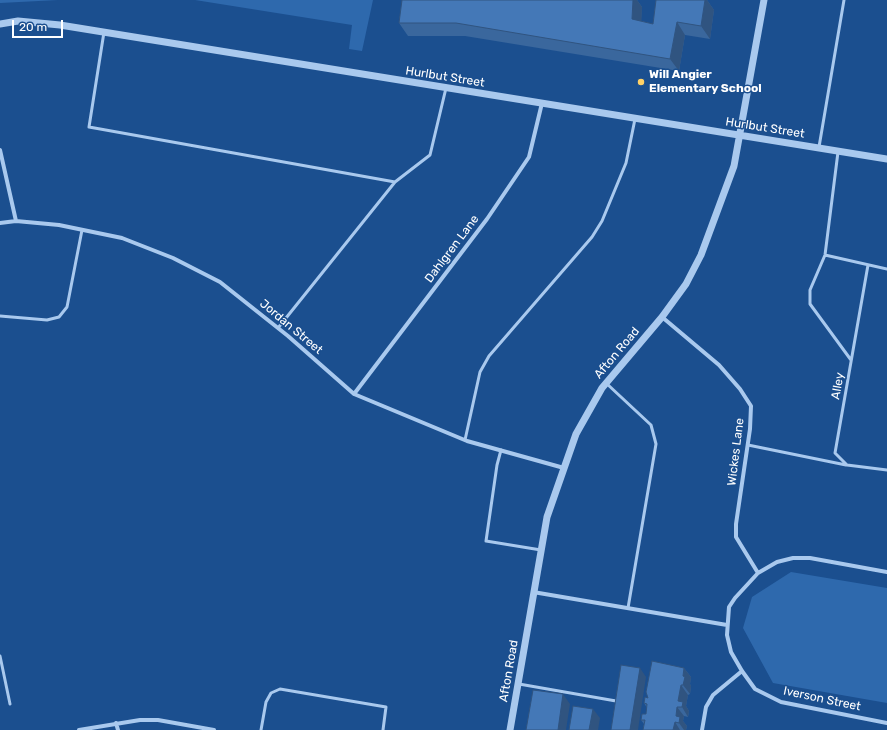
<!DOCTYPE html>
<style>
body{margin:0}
#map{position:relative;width:887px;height:730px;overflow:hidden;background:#1b4f8f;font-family:Rubik,sans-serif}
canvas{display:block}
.scale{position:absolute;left:12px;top:20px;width:51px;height:18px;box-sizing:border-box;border:2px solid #fff;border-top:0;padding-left:5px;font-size:12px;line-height:14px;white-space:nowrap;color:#fff;-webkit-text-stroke:3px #1b4f8f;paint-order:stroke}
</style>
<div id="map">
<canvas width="887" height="730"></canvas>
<div class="scale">20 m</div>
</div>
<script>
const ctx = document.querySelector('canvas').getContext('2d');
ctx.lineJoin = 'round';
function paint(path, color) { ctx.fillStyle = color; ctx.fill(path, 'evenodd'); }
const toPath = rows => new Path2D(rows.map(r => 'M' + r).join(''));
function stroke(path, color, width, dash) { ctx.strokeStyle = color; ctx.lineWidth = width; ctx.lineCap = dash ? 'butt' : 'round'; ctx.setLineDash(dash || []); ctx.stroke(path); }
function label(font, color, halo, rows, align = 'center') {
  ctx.font = font + ' Rubik,sans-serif'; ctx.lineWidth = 3; ctx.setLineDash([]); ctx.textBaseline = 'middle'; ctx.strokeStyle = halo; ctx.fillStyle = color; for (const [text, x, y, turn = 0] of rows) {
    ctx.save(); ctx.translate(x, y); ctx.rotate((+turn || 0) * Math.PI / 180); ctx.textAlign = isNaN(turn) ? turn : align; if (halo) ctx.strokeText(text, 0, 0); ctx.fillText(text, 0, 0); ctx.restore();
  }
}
paint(toPath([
 [0,0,58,0,0,3],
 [195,0,373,0,362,51,349,49,352,25],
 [791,572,887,588,887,703,773,683,743,628,752,597]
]), '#2e69ad');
stroke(toPath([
 [104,32,89,127,395,182,430,155,446,88],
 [819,147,844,0],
 [838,152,825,255,810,290,810,304,851,360],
 [825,255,887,269],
 [868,265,835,453,847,465,887,470],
 [0,316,47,320,59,317,67,307,82,230],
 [278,328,395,182],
 [606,383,651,425,656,444,628,608],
 [465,440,480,372,489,356,592,237,602,221,626,163,635,119],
 [748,445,846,465],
 [501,450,497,465,486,541,541,550],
 [0,656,10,704],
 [519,684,616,701],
 [261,730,266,702,271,693,280,689,386,707,383,730]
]), '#a9c9ee', 3);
stroke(toPath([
 [0,150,16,221],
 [0,223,16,221,59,225,122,238,173,258,220,282,288,336,354,394,467,441,564,468],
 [662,317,719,365,740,389,751,406,750,429,736,524,736,537,758,573],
 [354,394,487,219,529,157,542,103],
 [887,572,810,558,793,558,777,562,758,573,735,598,729,607,727,635,731,652,742,671,755,689,781,702,887,723],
 [533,592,727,625],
 [116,723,118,730],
 [79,730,140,720,158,720,214,730],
 [702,730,706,707,713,695,742,671]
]), '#a9c9ee', 4);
stroke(toPath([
 [0,24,18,21,60,25,887,159],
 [510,730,547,517,576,434,602,388,662,317,686,284,701,255,734,166,764,0]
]), '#a9c9ee', 7);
paint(toPath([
 [402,0,637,0,642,7,641,21,653,24,656,0,707,0,714,10,710,39,685,35,679,71,465,36,408,36,399,23],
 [684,668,691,677,690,684,691,686,690,694,688,695,686,706,689,711,688,717,684,716,683,721,687,726,686,730,643,730,644,724,641,720,646,714,647,708,644,703,648,698]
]), '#3a679d');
paint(toPath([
 [633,0,637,0,642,7,641,31,632,19],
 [705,0,707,0,714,10,710,39,701,26],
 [677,22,685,35,679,71,670,59],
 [640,668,646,677,638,730,630,730],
 [684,668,691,677,690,684,691,686,690,694,683,685,683,676],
 [681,685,688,695,686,706,689,711,688,717,682,707,678,701],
 [563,694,570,704,566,730,558,730],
 [677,707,684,716,683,721,687,726,686,730,684,730,679,723,676,716],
 [593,709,600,718,598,730,589,730],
 [675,722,680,730,673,730]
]), '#305480');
const building = toPath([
 [402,0,633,0,632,19,653,24,656,0,705,0,701,26,677,22,670,59,456,23,399,23,402,0],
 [652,661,684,668,683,676,685,677,683,685,681,685,678,701,683,702,682,707,677,707,676,716,680,717,679,723,675,722,673,730,643,730,645,720,641,720,642,714,646,714,647,704,644,703,645,697,648,698,646,692,652,661],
 [621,665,640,668,630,730,611,730,621,665],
 [533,690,563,694,558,730,526,730,533,690],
 [573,706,593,709,589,730,569,730,573,706]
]);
paint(building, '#4478b7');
stroke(building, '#305480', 1);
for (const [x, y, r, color] of [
 [641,82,4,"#ffd166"]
]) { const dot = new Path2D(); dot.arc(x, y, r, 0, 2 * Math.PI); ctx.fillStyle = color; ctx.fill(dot); stroke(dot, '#1b4f8f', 1.5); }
label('bold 12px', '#fff', '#1b4f8f', [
 ["Will Angier",649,75],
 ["Elementary School",649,89]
], 'left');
label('12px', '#fff', '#1b4f8f', [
 ["Hurlbut Street",445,77,9],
 ["Hurlbut Street",765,128,9],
 ["Dahlgren Lane",452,249,-53],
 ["Jordan Street",291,327,40],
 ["Afton Road",617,353,-50],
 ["Alley",838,386,-80],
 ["Wickes Lane",736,452,-83],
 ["Afton Road",509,671,-80],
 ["Iverson Street",822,699,12]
]);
</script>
